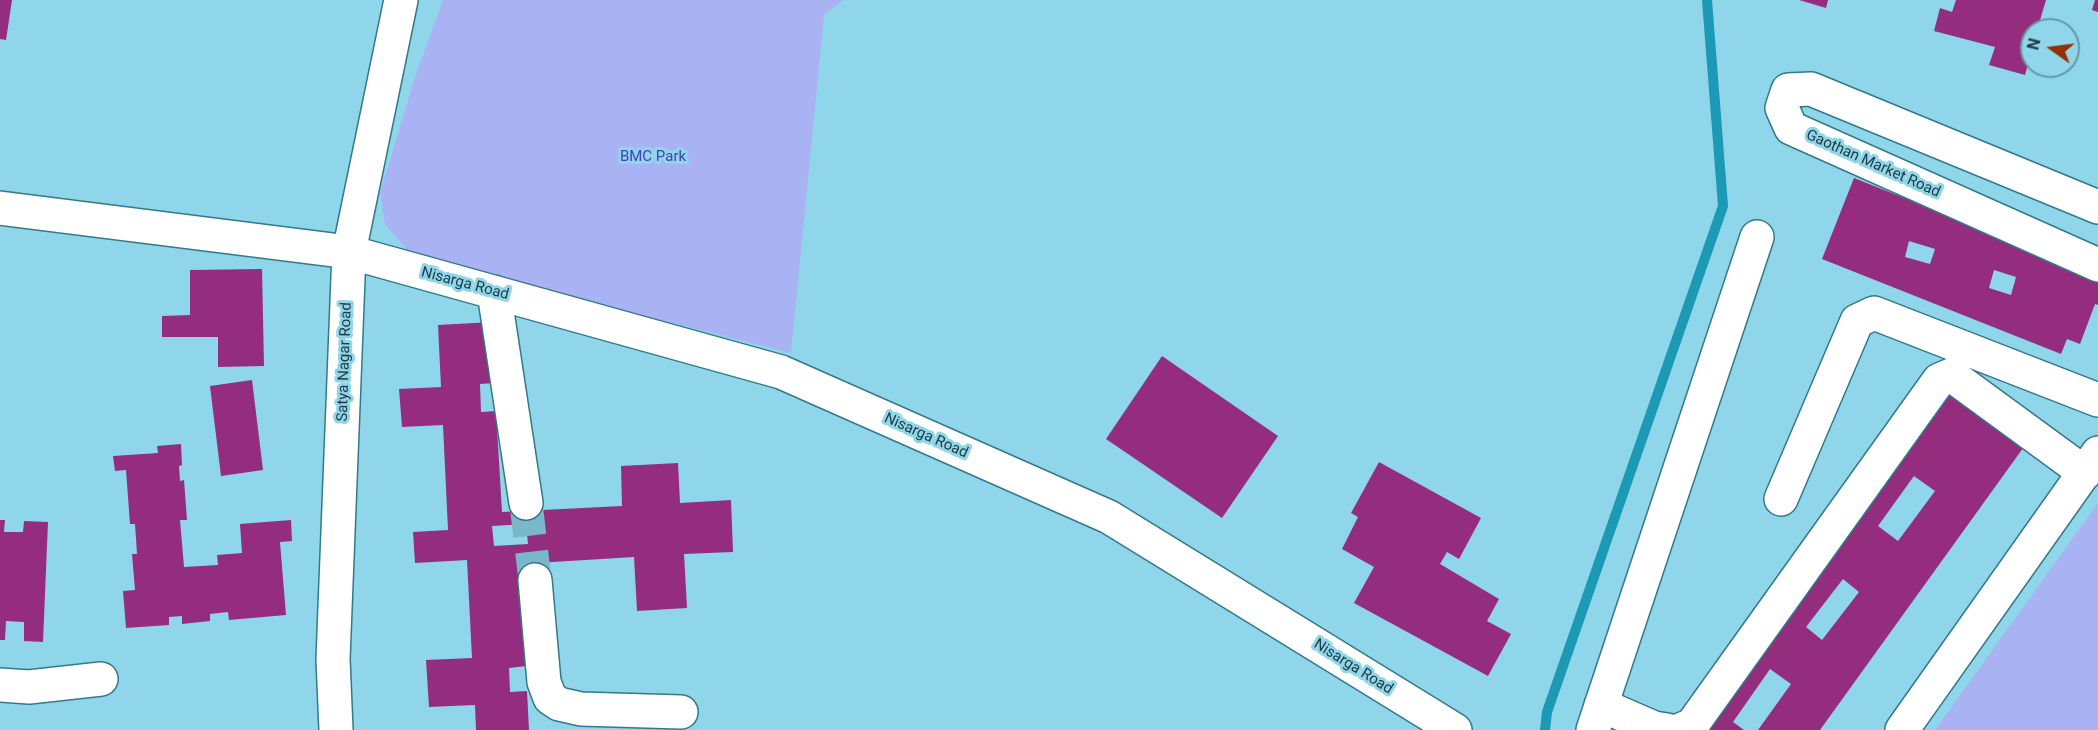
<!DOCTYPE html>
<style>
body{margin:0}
#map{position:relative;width:2098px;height:730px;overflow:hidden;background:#90d6ea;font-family:Roboto,sans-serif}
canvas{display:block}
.north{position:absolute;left:2020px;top:18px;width:60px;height:60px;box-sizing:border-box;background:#90d6ea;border:2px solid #6399a8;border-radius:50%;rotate:284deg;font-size:16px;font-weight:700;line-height:24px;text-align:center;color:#203d45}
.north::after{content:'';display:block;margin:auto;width:21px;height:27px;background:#952f07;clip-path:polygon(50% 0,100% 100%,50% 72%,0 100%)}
</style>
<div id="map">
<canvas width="2098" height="730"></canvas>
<div class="north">N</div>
</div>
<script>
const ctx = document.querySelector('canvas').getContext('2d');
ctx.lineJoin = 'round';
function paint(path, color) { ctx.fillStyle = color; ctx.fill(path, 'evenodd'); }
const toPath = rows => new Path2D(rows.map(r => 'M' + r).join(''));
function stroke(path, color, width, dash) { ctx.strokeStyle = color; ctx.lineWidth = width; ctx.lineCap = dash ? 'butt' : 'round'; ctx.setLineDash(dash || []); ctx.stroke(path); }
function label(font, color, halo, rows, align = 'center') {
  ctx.font = font + ' Roboto,sans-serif'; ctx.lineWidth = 6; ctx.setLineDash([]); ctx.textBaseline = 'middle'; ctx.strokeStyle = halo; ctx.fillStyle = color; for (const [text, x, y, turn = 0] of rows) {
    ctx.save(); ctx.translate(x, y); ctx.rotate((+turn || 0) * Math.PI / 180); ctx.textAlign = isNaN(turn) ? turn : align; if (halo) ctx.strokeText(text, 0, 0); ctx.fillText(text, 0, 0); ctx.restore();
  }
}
paint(toPath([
 [443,0,843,0,824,15,791,353,413,257,385,224,380,193,416,74],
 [2098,503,2098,730,1935,730]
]), '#a9b2f3');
stroke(toPath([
 [1545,730,1547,712,1723,206,1707,0]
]), '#1c99b5', 10);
paint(toPath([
 [0,0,12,0,6,40,0,39],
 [1799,0,1828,0,1826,8],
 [1956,0,2046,0,2038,27,2034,26,2032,30,2029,45,2032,49,2025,75,1989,65,1995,47,1934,31,1940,8,1952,12],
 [2095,0,2098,0,2098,12,2092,10],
 [1854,178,2098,275,2098,305,2095,304,2080,344,2067,339,2061,354,1822,259],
 [1909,241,1935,249,1930,264,1905,257],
 [1994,270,2016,277,2011,295,1989,288],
 [262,269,264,366,218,367,218,337,162,337,162,316,190,315,190,270],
 [492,322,495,383,480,384,481,412,496,411,502,512,622,506,621,466,678,463,680,503,731,500,733,552,684,554,687,608,637,611,634,557,520,564,526,666,509,668,510,692,527,691,529,730,476,730,475,705,429,707,426,660,472,658,467,560,415,563,413,532,448,530,443,425,402,427,399,389,441,387,438,325],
 [526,524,528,544,494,546,492,526],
 [1162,356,1278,436,1222,518,1106,439],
 [252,380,263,470,221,476,210,386],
 [1946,386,2026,444,1820,730,1758,730,1791,684,1770,669,1733,722,1744,730,1698,730],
 [1914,476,1935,491,1898,541,1878,526],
 [1843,579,1859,592,1822,640,1806,627],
 [181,444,182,465,179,466,180,481,184,480,187,520,180,520,184,567,218,565,217,555,242,553,240,524,291,520,292,541,280,542,286,615,229,620,228,612,210,614,210,621,182,624,182,616,169,617,169,625,126,628,123,591,135,590,132,554,137,554,135,524,130,524,126,470,115,471,113,456,158,453,157,446],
 [1379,462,1481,518,1459,559,1447,552,1440,564,1499,599,1487,621,1511,634,1488,676,1354,603,1374,567,1342,549,1358,517,1351,513],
 [0,520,5,520,4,532,23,532,24,521,48,522,43,642,24,641,24,622,6,621,5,640,0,640]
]), '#942d7d');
stroke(toPath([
 [526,503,535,580]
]), '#7ab7c9', 33, [33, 16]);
const street = toPath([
 [2098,207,1811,89,1788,90,1782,108,1791,128,2098,265],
 [0,208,349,252,781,372,1109,517,1455,730],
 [494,292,526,503],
 [1781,499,1857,321,1874,313,2098,400],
 [535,580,544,682,550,698,559,704,581,709,681,712],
 [0,685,29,687,101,679],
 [1601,705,1654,728,1667,730],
 [1593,730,1757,237],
 [1680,730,1692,725,1939,380,1951,375,2085,473],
 [1902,730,2098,453]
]);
const secondary = toPath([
 [336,730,333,659,349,252,401,0]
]);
stroke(street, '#32798b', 36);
stroke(secondary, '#32798b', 36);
stroke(street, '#fff', 33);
stroke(secondary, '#fff', 33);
label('15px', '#453dbe', '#90d6ea', [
 ["BMC Park",653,157]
]);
label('15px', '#203d45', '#90d6ea', [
 ["Gaothan Market Road",1873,164,24],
 ["Nisarga Road",465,284,15],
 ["Satya Nagar Road",345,362,-88],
 ["Nisarga Road",926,436,24],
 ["Nisarga Road",1353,667,32]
]);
</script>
